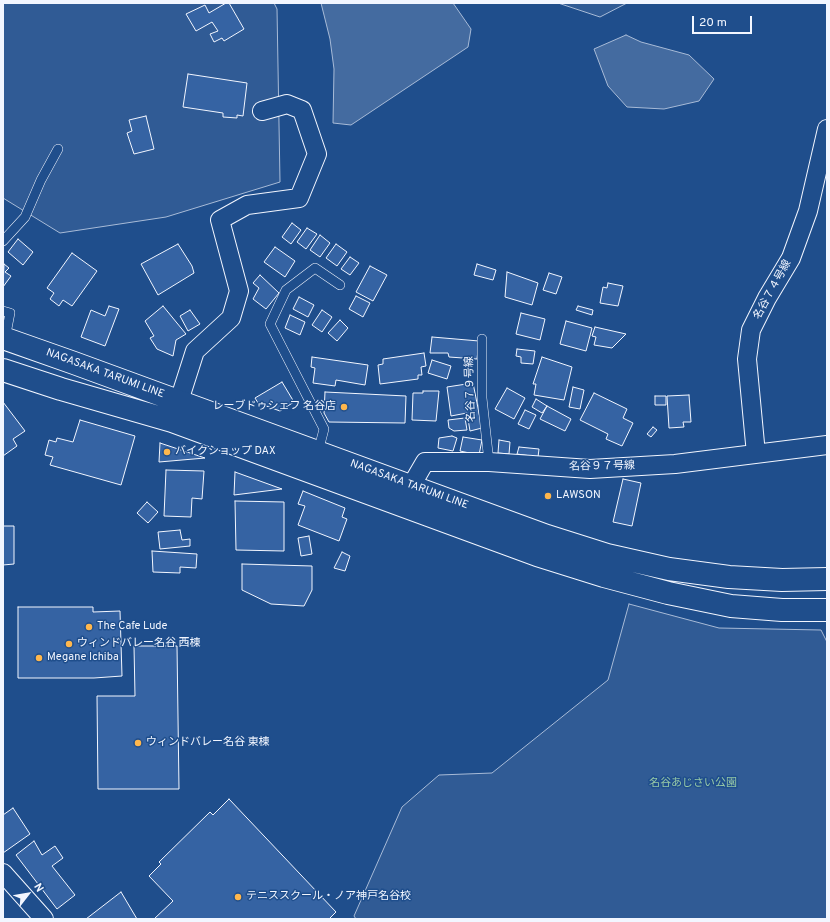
<!DOCTYPE html>
<meta charset="utf-8">
<style>
body{margin:0}
#map{position:relative;width:830px;height:922px;overflow:hidden;background:#1f4e8c;font-family:Overpass,sans-serif}
canvas{display:block}
.frame{position:absolute;inset:0;border:4px solid #f2f6ff;pointer-events:none}
.north{position:absolute;left:8px;top:874px;width:40px;height:40px;-webkit-text-stroke:3px #1f4e8c;paint-order:stroke;rotate:59deg;font-size:11px;font-weight:700;line-height:16px;text-align:center;color:#f2f6ff}
.north::after{content:'';display:block;margin:auto;width:14px;height:18px;background:#f2f6ff;clip-path:polygon(50% 0,100% 100%,50% 72%,0 100%)}
.scale{position:absolute;left:692px;top:16px;width:60px;height:18px;box-sizing:border-box;border:2px solid #f2f6ff;border-top:0;padding-left:5px;font-size:12px;line-height:14px;white-space:nowrap;color:#f2f6ff;-webkit-text-stroke:3px #1f4e8c;paint-order:stroke}
</style>
<div id="map">
<canvas width="830" height="922"></canvas>
<div class="frame"></div>
<div class="north">N</div>
<div class="scale">20 m</div>
</div>
<script>
const ctx = document.querySelector('canvas').getContext('2d');
ctx.lineJoin = 'round';
function paint(path, color) { ctx.fillStyle = color; ctx.fill(path, 'evenodd'); }
const toPath = rows => new Path2D(rows.map(r => 'M' + r).join(''));
function stroke(path, color, width, dash) { ctx.strokeStyle = color; ctx.lineWidth = width; ctx.lineCap = dash ? 'butt' : 'round'; ctx.setLineDash(dash || []); ctx.stroke(path); }
function label(font, color, halo, rows, align = 'center') {
  ctx.font = font + ' Overpass,"Noto Sans JP",sans-serif'; ctx.lineWidth = 3; ctx.setLineDash([]); ctx.textBaseline = 'middle'; ctx.strokeStyle = halo; ctx.fillStyle = color; for (const [text, x, y, turn = 0] of rows) {
    ctx.save(); ctx.translate(x, y); ctx.rotate((+turn || 0) * Math.PI / 180); ctx.textAlign = isNaN(turn) ? turn : align; if (halo) ctx.strokeText(text, 0, 0); ctx.fillText(text, 0, 0); ctx.restore();
  }
}
const green = toPath([
 [3,3,274,3,277,9,280,182,166,217,60,233,3,198,3,3],
 [558,3,627,3,600,17,558,3],
 [629,604,719,628,821,630,827,642,827,919,356,919,354,916,402,807,439,775,492,773,608,680,629,604]
]);
paint(green, '#305b95');
stroke(green, '#a8bbd7', 1);
const water = toPath([
 [321,3,453,3,471,29,468,47,351,125,333,123,334,69,330,39,321,3],
 [626,35,641,42,689,55,714,79,699,101,664,109,627,107,608,86,594,49,626,35]
]);
paint(water, '#446ba0');
stroke(water, '#a8bbd7', 1);
const building = toPath([
 [226,3,229,3,244,29,224,41,222,38,214,42,210,34,218,31,212,22,196,31,186,14,205,5,209,13,226,3],
 [188,74,247,83,243,116,237,115,237,118,223,117,223,113,183,107,188,74],
 [146,116,154,149,134,154,127,133,132,131,129,120,146,116],
 [292,223,301,230,291,244,282,237,292,223],
 [307,228,317,234,306,249,297,242,307,228],
 [320,235,330,243,320,257,310,250,320,235],
 [18,239,33,252,23,265,8,252,18,239],
 [178,244,192,266,194,273,158,295,141,264,178,244],
 [336,244,347,252,337,266,326,258,336,244],
 [275,247,295,261,285,277,264,262,275,247],
 [72,253,97,271,72,306,63,300,59,306,50,299,54,293,47,288,72,253],
 [350,257,359,263,350,275,341,269,350,257],
 [4,264,9,268,5,272,11,276,3,287,4,264],
 [477,264,496,270,493,280,474,275,477,264],
 [370,266,387,275,373,301,356,292,370,266],
 [507,272,538,283,532,305,505,297,507,272],
 [549,273,562,277,556,294,543,290,549,273],
 [260,275,279,293,266,309,253,299,259,288,253,283,260,275],
 [608,283,623,286,618,306,600,303,603,287,607,288,608,283],
 [356,296,370,303,363,317,349,309,356,296],
 [299,297,314,305,308,317,293,309,299,297],
 [109,306,119,309,105,346,81,337,91,310,105,316,109,306],
 [163,306,186,334,176,340,173,356,157,349,150,338,154,336,145,321,163,306],
 [578,306,593,310,592,315,576,310,578,306],
 [190,310,200,324,188,331,180,316,190,310],
 [322,310,332,317,322,332,312,325,322,310],
 [521,313,545,319,540,340,516,334,521,313],
 [290,315,305,322,300,335,285,328,290,315],
 [340,320,348,328,337,341,328,333,340,320],
 [566,321,592,328,586,351,560,344,566,321],
 [595,327,626,334,612,348,594,345,596,337,592,336,595,327],
 [432,337,479,341,477,359,449,357,448,353,430,353,432,337],
 [517,349,535,351,533,364,521,363,521,357,516,356,517,349],
 [424,353,426,366,421,367,422,375,418,375,418,379,380,384,378,365,383,364,383,359,424,353],
 [312,357,368,365,365,385,336,380,335,386,313,383,315,368,311,367,312,357],
 [542,357,572,367,564,400,534,395,536,384,533,384,542,357],
 [432,360,451,366,447,379,428,373,432,360],
 [282,382,294,402,280,411,258,403,255,398,282,382],
 [473,383,482,428,470,431,467,413,451,416,447,387,473,383],
 [573,387,584,390,580,409,569,407,573,387],
 [507,388,525,398,514,419,495,409,507,388],
 [423,391,439,391,436,421,412,420,413,393,423,393,423,391],
 [325,392,406,396,405,423,329,422,324,413,325,392],
 [594,393,627,409,623,418,633,423,622,446,606,439,608,434,580,420,594,393],
 [689,395,691,422,683,422,684,427,669,428,667,396,689,395],
 [655,396,666,396,666,405,655,405,655,396],
 [536,399,547,406,542,413,532,407,536,399],
 [3,402,25,431,13,439,17,446,3,456,3,402],
 [547,406,571,419,565,431,540,419,547,406],
 [525,410,536,415,529,429,518,424,525,410],
 [465,418,467,430,454,431,449,428,448,420,465,418],
 [80,420,135,436,121,485,50,465,53,457,45,455,49,440,56,442,57,438,73,442,80,420],
 [653,427,657,430,651,437,647,434,653,427],
 [452,436,457,438,453,451,438,448,439,438,452,436],
 [463,437,482,440,479,455,460,451,463,437],
 [499,440,510,442,509,454,498,453,499,440],
 [160,443,205,458,159,462,160,443],
 [519,447,539,449,538,457,517,454,519,447],
 [166,470,204,471,202,499,192,498,191,517,164,516,166,470],
 [235,472,282,489,234,495,235,472],
 [623,479,641,483,632,526,613,522,623,479],
 [303,491,345,508,342,517,347,519,339,541,298,525,305,506,298,504,303,491],
 [235,501,284,502,284,551,236,550,235,501],
 [147,502,158,512,148,523,137,513,147,502],
 [3,526,14,526,14,564,3,565,3,526],
 [180,530,182,540,190,539,190,546,160,549,158,532,180,530],
 [309,536,312,554,301,556,298,538,309,536],
 [152,551,197,554,196,568,180,567,180,573,153,572,152,551],
 [342,552,350,556,345,571,334,568,342,552],
 [242,564,312,566,312,590,304,606,271,604,242,590,242,564],
 [18,607,93,607,93,612,120,611,122,676,94,678,18,678,18,607],
 [134,646,177,646,179,789,98,789,97,696,135,696,134,646],
 [229,799,336,912,329,919,154,919,173,901,149,876,161,864,159,862,210,812,213,815,229,799],
 [13,808,30,834,3,853,3,815,13,808],
 [34,841,42,855,55,846,63,858,52,866,75,895,57,909,16,855,34,841],
 [121,892,137,919,86,919,121,892]
]);
paint(building, '#3563a3');
stroke(building, '#f2f6ff', 1);
const service = toPath([
 [3,241,25,217,41,180,58,149],
 [3,311,10,313,5,339],
 [482,339,482,398,489,462],
 [318,452,324,429,270,324,286,290,315,268,340,285]
]);
const minor = toPath([
 [179,401,195,351,231,318,239,291,220,220,247,205,299,198,317,154,302,110,287,104,262,111],
 [756,454,747,359,751,330,767,298,791,258,808,211,827,129],
 [407,498,411,486,425,462,489,462,590,469,675,464,827,445],
 [3,873,44,919]
]);
const secondary = toPath([
 [3,338,74,363,547,536,607,555,669,569,729,577,782,580,827,579],
 [3,370,61,389,172,421,537,555,604,576,668,593,731,606,782,610,827,610]
]);
stroke(service, '#f2f6ff', 10);
stroke(minor, '#f2f6ff', 20);
stroke(secondary, '#f2f6ff', 24);
stroke(service, '#1f4e8c', 9);
stroke(minor, '#1f4e8c', 18);
stroke(secondary, '#1f4e8c', 22);
for (const [x, y, r, color] of [
 [344,407,4,"#ffb74d"],
 [167,452,4,"#ffb74d"],
 [548,496,4,"#ffb74d"],
 [89,627,4,"#ffb74d"],
 [69,644,4,"#ffb74d"],
 [39,658,4,"#ffb74d"],
 [138,743,4,"#ffb74d"],
 [238,897,4,"#ffb74d"]
]) { const dot = new Path2D(); dot.arc(x, y, r, 0, 2 * Math.PI); ctx.fillStyle = color; ctx.fill(dot); stroke(dot, '#1f4e8c', 1.5); }
label('11px', '#f2f6ff', '#1f4e8c', [
 ["名谷７４号線",773,290,-61],
 ["NAGASAKA TARUMI LINE",105,374,20],
 ["名谷７９号線",471,389,-92],
 ["名谷９７号線",602,467,-1],
 ["NAGASAKA TARUMI LINE",409,485,20]
]);
label('11px', '#f2f6ff', '#1f4e8c', [
 ["レーブドゥシェフ 名谷店",336,407,"right"],
 ["バイクショップ DAX",175,452],
 ["LAWSON",556,496],
 ["The Cafe Lude",97,627],
 ["ウィンドバレー名谷 西棟",77,644],
 ["Megane Ichiba",47,658],
 ["ウィンドバレー名谷 東棟",146,743],
 ["テニススクール・ノア神戸名谷校",246,897]
], 'left');
label('11px', '#97c8a6', '#1f4e8c', [
 ["名谷あじさい公園",693,784]
]);
</script>
